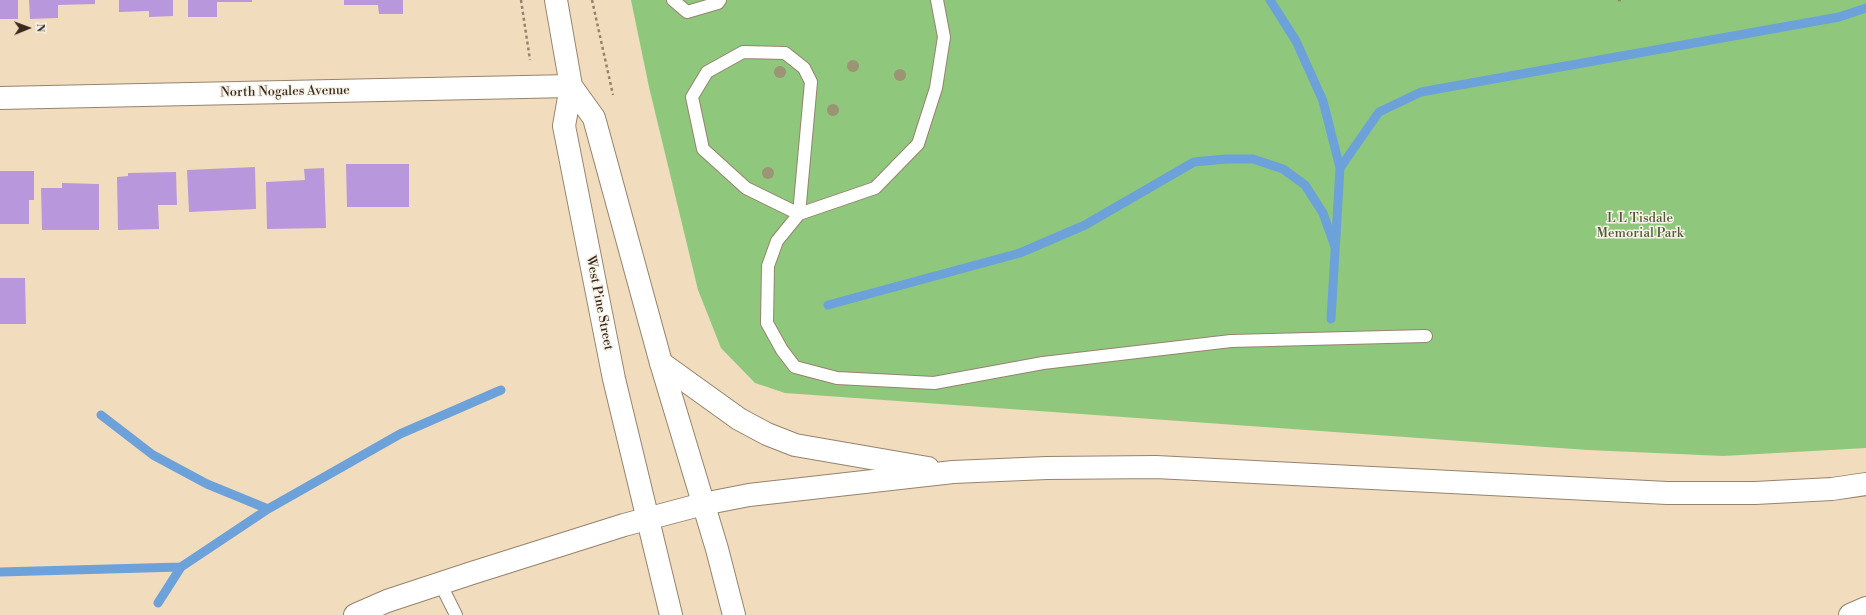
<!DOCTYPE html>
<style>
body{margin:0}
#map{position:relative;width:1866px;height:615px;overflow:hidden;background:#f1dcbe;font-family:"Libre Bodoni",serif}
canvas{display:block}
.north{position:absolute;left:8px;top:8px;width:40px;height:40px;-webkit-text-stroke:3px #f7f3e8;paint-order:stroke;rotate:89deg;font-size:11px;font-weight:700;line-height:16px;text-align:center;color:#3b2a1e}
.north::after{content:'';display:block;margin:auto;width:14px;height:18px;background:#3b2a1e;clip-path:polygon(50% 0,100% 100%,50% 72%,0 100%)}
</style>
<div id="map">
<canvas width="1866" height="615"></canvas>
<div class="north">N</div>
</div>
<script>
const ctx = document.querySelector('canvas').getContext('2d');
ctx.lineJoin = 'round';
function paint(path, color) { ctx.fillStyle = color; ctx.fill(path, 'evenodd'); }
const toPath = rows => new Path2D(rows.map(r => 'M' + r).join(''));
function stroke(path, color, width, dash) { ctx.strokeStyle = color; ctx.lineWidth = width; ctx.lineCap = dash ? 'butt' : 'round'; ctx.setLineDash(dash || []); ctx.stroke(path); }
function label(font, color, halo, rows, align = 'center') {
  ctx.font = font + ' "Libre Bodoni",serif'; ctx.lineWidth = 3; ctx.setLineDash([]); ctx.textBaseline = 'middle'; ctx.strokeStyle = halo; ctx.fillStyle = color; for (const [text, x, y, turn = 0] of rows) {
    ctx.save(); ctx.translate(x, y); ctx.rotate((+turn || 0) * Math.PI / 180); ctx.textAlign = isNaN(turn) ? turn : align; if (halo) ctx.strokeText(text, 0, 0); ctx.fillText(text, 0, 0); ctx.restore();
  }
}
paint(toPath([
 [631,0,1866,0,1866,448,1723,456,1588,450,785,393,755,383,721,348,698,290,649,87]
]), '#8fc87c');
stroke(toPath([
 [1270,0,1296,41,1323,101,1340,168,1331,319],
 [1340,168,1379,112,1421,92,1839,17,1866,8],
 [828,305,1020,253,1085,225,1194,162,1226,159,1253,159,1283,169,1305,185,1323,213,1335,247],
 [101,415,153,455,207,484,268,509],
 [0,572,181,567,268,509,400,434,501,390],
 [158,603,181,567]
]), '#6ca2d9', 9);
paint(toPath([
 [0,0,18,0,18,19,0,19],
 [29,0,95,0,95,4,58,5,58,18,30,19],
 [119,0,173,0,173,16,149,17,149,11,119,12],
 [188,0,252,0,252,2,217,2,217,17,188,17],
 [344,0,403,0,403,14,379,14,378,5,344,5],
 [346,164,409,164,409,207,347,207],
 [255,167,256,209,189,212,187,170],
 [324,168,326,228,267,229,266,182,305,180,304,169],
 [0,171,34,171,34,200,29,200,29,224,0,224],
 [176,172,177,205,158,205,159,229,118,230,117,177,128,176,128,173],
 [62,183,99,184,99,230,42,230,41,188,62,188],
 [0,278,25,278,26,324,0,324]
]), '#b997dd');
const service = toPath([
 [673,0,687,12,718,3,720,0],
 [937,0,944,37,936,88,918,144,875,188,799,214,777,241,768,266,767,323,782,350,795,367,837,378,934,383,1043,363,1231,341,1426,336],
 [743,52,785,53,804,68,811,82,799,214,746,188,703,149,692,97,707,72,743,52],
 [440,583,456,615]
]);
const minor = toPath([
 [0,98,571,86]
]);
const tertiary = toPath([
 [556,0,571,86,564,126,614,379,671,615],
 [571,86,594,118,661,363,717,549,734,615]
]);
const motorway = toPath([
 [661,363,739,419,767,434,795,445,928,468],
 [355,615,387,601,472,573,624,525,703,504,749,495,953,472,1047,468,1156,467,1667,493,1755,493,1832,489,1866,484],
 [1850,615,1866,608]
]);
stroke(service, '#96836e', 14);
stroke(minor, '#96836e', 24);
stroke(tertiary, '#96836e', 24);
stroke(motorway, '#96836e', 24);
stroke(toPath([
 [521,0,530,60],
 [592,0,613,95],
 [1618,0,1624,0]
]), '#96836e', 2.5, [3, 3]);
stroke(service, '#fff', 12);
stroke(minor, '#fff', 22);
stroke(tertiary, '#fff', 22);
stroke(motorway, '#fff', 22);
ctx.fillStyle = '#9b9475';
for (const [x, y] of [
 [853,66],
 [780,72],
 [900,75],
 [833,110],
 [768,173]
]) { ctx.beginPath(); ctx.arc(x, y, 6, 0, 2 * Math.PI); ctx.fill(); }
label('13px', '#3b2a1e', '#f7f3e8', [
 ["North Nogales Avenue",285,92,-1],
 ["West Pine Street",599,303,79]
]);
label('13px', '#54593a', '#f7f3e8', [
 ["L L Tisdale",1640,219],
 ["Memorial Park",1640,234]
]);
</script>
